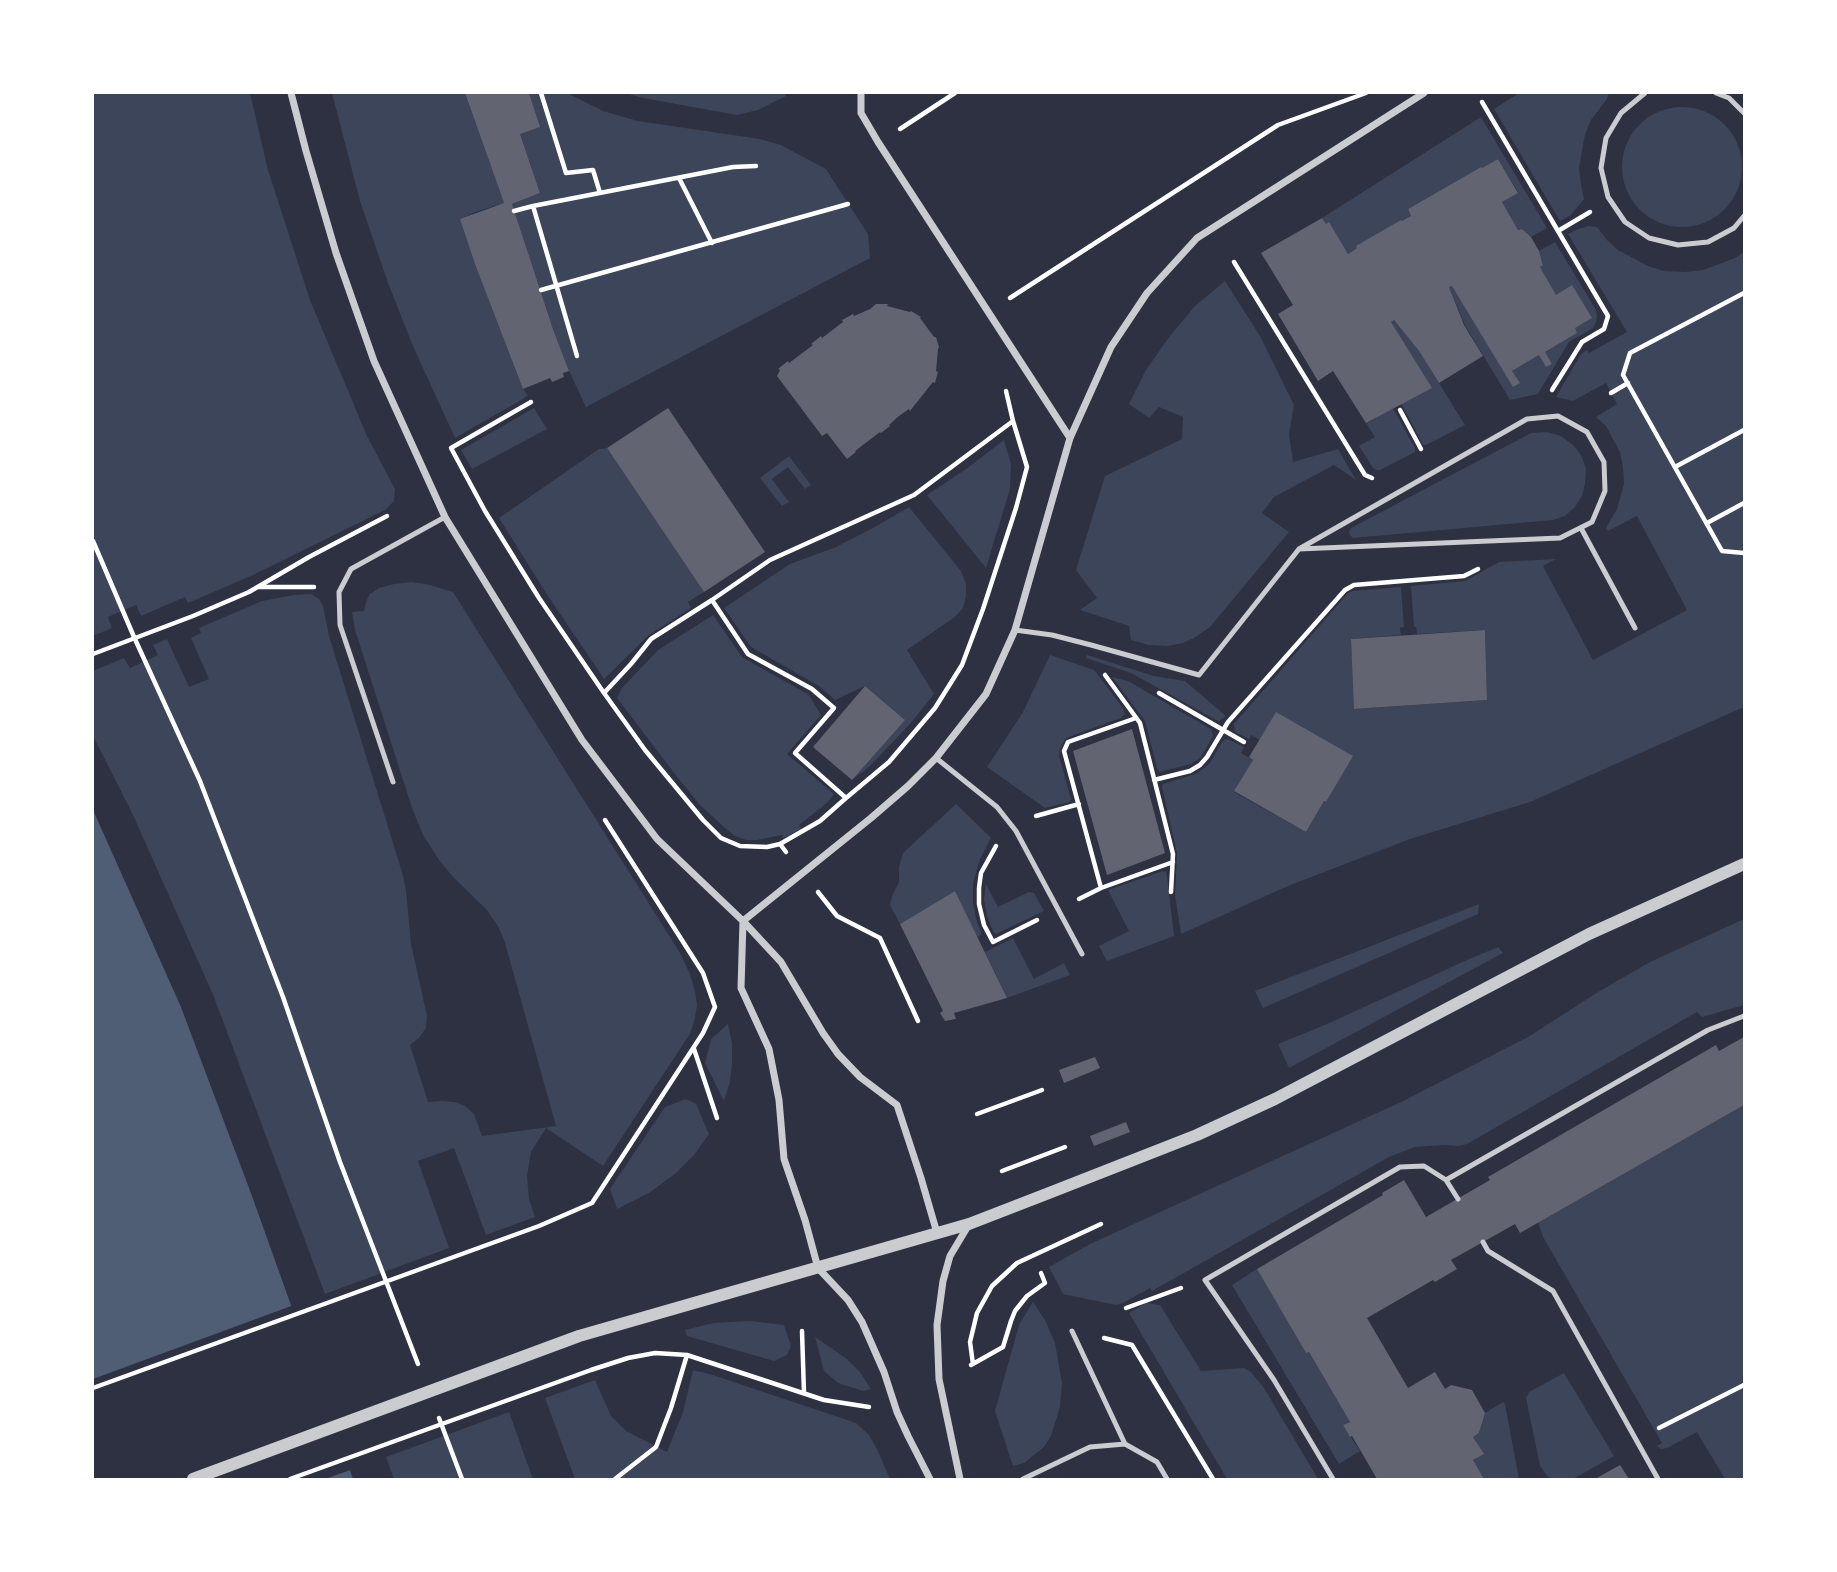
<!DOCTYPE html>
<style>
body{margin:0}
#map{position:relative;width:1837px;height:1572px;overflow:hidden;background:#2d3142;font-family:"Roboto Condensed",sans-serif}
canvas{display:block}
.frame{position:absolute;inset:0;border:94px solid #fff;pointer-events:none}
</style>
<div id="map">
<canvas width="1837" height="1572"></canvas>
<div class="frame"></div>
</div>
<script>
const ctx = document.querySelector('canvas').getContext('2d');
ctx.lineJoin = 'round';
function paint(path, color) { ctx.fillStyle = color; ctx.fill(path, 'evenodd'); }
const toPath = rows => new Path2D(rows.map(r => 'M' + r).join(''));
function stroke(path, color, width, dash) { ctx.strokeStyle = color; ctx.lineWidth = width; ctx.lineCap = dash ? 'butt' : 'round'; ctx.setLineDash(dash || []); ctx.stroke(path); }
paint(toPath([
 [93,93,250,93,268,170,310,300,367,436,395,489,394,501,385,510,253,575,188,603,185,597,141,616,136,605,108,617,112,628,93,636],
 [332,93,465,93,504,203,478,211,461,219,476,267,523,389,528,396,455,438,412,344,388,283,360,201],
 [529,93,567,93,603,111,638,121,760,139,781,145,826,169,868,234,870,258,586,407,569,371,553,329,512,204,540,193,520,134,539,127],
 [625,93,784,93,786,96,758,110,737,115,643,98],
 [1519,93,1609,93,1607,99,1591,120,1585,134,1579,168,1581,184,1584,199,1571,215,1560,221,1494,109],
 '1622 167a60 60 0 1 1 120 0a60 60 0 1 1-120 0Z',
 [1481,117,1547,228,1531,237,1522,229,1518,230,1502,202,1518,192,1498,159,1482,168,1481,167,1408,209,1411,216,1402,221,1401,220,1348,254,1329,223,1326,224,1322,218],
 [1588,226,1597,227,1607,240,1618,250,1648,266,1664,271,1684,272,1703,270,1735,258,1744,252,1744,707,1530,802,1410,839,1288,886,1181,934,1175,895,1177,853,1162,787,1163,784,1195,774,1203,769,1210,763,1222,742,1226,739,1230,740,1244,747,1241,753,1253,760,1234,792,1306,832,1324,801,1326,802,1352,756,1276,712,1260,740,1251,735,1249,739,1235,732,1234,724,1348,593,1352,591,1401,587,1404,627,1400,628,1401,635,1351,639,1355,709,1487,700,1485,630,1417,634,1416,627,1414,627,1411,586,1465,581,1499,562,1556,559,1543,566,1593,660,1687,610,1637,516,1608,531,1606,528,1617,509,1624,484,1623,468,1620,452,1606,426,1596,417,1617,404,1606,383,1573,401,1556,397,1581,354,1587,350,1589,353,1627,332,1568,234,1578,229],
 [1555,242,1596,310,1597,316,1596,322,1593,328,1569,342,1538,394,1510,400,1465,325,1449,287,1452,286,1519,383,1512,371,1539,355,1546,366,1552,364,1545,352,1577,333,1540,267,1543,264,1539,251],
 [1225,281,1260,336,1294,405,1289,434,1293,462,1338,449,1356,480,1334,465,1274,497,1262,513,1289,532,1210,627,1194,638,1183,643,1168,646,1149,645,1131,640,1129,626,1080,610,1097,598,1076,570,1105,476,1182,439,1183,417,1159,407,1149,418,1129,404,1146,370,1169,337,1195,306],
 [1394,320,1419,351,1465,425,1426,445,1423,445,1401,403,1391,322],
 [534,408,547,429,472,469,461,450],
 [1393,408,1415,448,1415,452,1380,470,1376,470,1373,468,1359,446,1375,437,1366,423],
 [1547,432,1561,436,1573,445,1581,455,1586,468,1585,484,1582,496,1575,507,1565,516,1553,520,1353,538,1350,535,1349,532,1351,528,1531,433],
 [1004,440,1011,464,1010,489,986,568,927,495,966,469],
 [607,448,704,592,688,602,691,608,649,635,604,679,546,593,499,518,599,449],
 [789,456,811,485,805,489,788,467,772,479,789,502,782,506,760,478],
 [909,507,961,571,966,584,966,596,963,608,955,617,907,650,934,694,910,724,870,766,852,780,904,719,865,686,835,700,819,686,751,647,724,608,790,564,836,547,873,528],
 [411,582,426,584,453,592,680,953,690,974,695,991,697,1005,695,1018,690,1034,603,1166,546,1128,531,1152,527,1176,529,1199,535,1217,486,1235,454,1148,418,1161,449,1248,325,1294,214,997,133,815,93,736,93,671,124,658,130,668,158,655,153,645,167,639,189,687,209,679,191,638,201,633,199,628,262,601,294,595,311,594,319,599,323,606,329,636,402,872,406,890,411,944,427,1016,426,1028,419,1038,410,1045,428,1102,442,1101,455,1102,465,1106,474,1114,482,1136,556,1126,505,943,498,926,487,910,453,877,439,860,423,835,412,808,355,630,352,612,364,611,366,602,370,594,379,588,394,584],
 [713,615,742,657,809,695,821,715,787,754,834,794,827,803,799,825,801,829,783,838,782,835,757,840,746,840,735,836,725,828,700,805,678,778,617,698,622,688,658,650],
 [1050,655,1094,670,1123,708,1125,714,1121,718,1066,738,1060,749,1059,756,1071,799,1070,802,1045,808,987,767,1023,712],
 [1087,655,1154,676,1185,681,1226,716,1219,721,1214,719,1131,673,1086,658],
 [1112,677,1128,681,1211,729,1213,736,1201,757,1191,764,1159,772,1157,768,1145,721],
 [956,804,991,838,980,859,973,883,973,902,976,919,982,934,977,937,955,891,900,924,890,905,892,896,899,882,899,867,903,853],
 [1163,871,1166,872,1167,876,1174,936,1107,961,1099,946,1129,931,1108,890],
 [986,884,998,907,1029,892,1034,893,1044,911,996,934,993,931,987,916,984,899],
 [1479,904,1478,914,1263,1008,1255,991],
 [1744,919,1744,1005,1702,1017,1697,1012,1467,1144,1458,1146,1445,1145,1415,1147,1389,1157,1152,1291,1150,1288,1123,1303,1116,1305,1063,1294,1049,1267,1090,1244,1401,1102,1528,1037,1598,992,1650,962],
 [1013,938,1034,979,1064,963,1070,975,1007,998,985,952],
 [1498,947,1503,953,1289,1068,1278,1044,1327,1024,1467,960],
 [728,1024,732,1043,732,1064,730,1082,724,1101,705,1063,711,1039],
 [686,1099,696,1104,709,1134,694,1155,676,1173,649,1193,617,1209,610,1189,665,1107],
 [1744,1105,1744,1479,1725,1479,1697,1432,1667,1448,1661,1449,1657,1446,1662,1443,1543,1237,1538,1222],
 [1257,1269,1306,1353,1309,1352,1350,1422,1343,1425,1360,1451,1339,1464,1232,1285],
 [1033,1302,1045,1320,1055,1343,1062,1383,1060,1407,1051,1436,1044,1447,1024,1463,1013,1466,995,1411,1019,1325],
 [1146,1303,1160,1305,1201,1371,1244,1368,1251,1372,1264,1388,1318,1479,1227,1479,1129,1313],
 [750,1321,784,1325,791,1346,787,1355,774,1361,687,1336,685,1330,713,1323],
 [815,1337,847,1359,860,1372,871,1389,863,1391,838,1383,824,1371],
 [693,1370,713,1375,856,1423,869,1435,878,1451,890,1479,575,1479,545,1398,595,1380,611,1416,626,1431,667,1452,683,1412],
 [1564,1373,1614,1456,1573,1479,1553,1479,1548,1477,1540,1466,1526,1398,1529,1392],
 [1503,1402,1505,1404,1519,1479,1484,1479,1473,1460,1483,1454,1473,1437,1479,1433,1485,1413],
 [509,1412,533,1479,394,1479,386,1457]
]), '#3c4559');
paint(toPath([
 [93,810,181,1007,252,1196,353,1479,93,1479]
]), '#4f5d75');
paint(toPath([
 [294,1305,353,1469,325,1479,93,1479,93,1379]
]), '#2d3142');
paint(toPath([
 [465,93,529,93,540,127,520,134,540,193,512,204,553,329,569,371,563,373,564,377,552,382,550,378,523,389,476,267,460,219,504,203],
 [1498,159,1518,193,1502,202,1518,230,1522,229,1531,237,1539,251,1543,265,1540,267,1556,295,1572,285,1592,318,1575,328,1577,333,1545,352,1552,364,1546,367,1539,355,1512,371,1520,383,1513,387,1452,286,1449,287,1464,325,1483,356,1439,383,1419,351,1394,320,1391,322,1432,388,1366,423,1333,371,1318,381,1278,314,1293,305,1261,253,1322,218,1326,224,1329,222,1348,254,1357,248,1356,246,1401,220,1402,221,1411,216,1408,209,1481,167,1482,168],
 [876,304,888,304,887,306,910,312,911,311,921,317,920,318,934,337,936,337,939,347,938,349,936,371,938,372,935,383,933,382,910,411,909,409,899,416,889,425,890,426,881,433,880,432,855,451,856,452,847,459,827,433,822,436,777,376,780,370,778,369,788,361,789,363,813,345,811,344,821,336,822,338,843,322,842,320,853,314,854,316,870,309],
 [668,408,765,552,704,592,607,448],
 [1485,630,1487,700,1354,709,1351,639],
 [865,686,905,720,852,780,813,747],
 [1276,712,1353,756,1326,802,1324,801,1306,832,1234,791,1253,760,1249,757],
 [1132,729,1165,853,1107,875,1073,751],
 [955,891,1007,998,954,1013,956,1019,945,1021,940,1013,943,1011,900,924],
 [1744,1037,1744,1105,1520,1233,1515,1224,1451,1260,1457,1269,1435,1282,1433,1280,1367,1318,1408,1388,1435,1372,1445,1389,1451,1385,1472,1390,1485,1413,1479,1433,1473,1437,1484,1454,1473,1460,1484,1479,1377,1479,1352,1436,1350,1437,1343,1425,1350,1422,1309,1352,1306,1353,1257,1269,1383,1195,1382,1193,1404,1180,1426,1217,1490,1180,1488,1177,1716,1045,1719,1051],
 [1095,1057,1100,1068,1064,1083,1059,1070],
 [1126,1122,1130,1132,1094,1146,1090,1136],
 [1620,1465,1629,1479,1595,1479]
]), '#626471');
stroke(toPath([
 [541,93,566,173,593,170,600,193],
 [1482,102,1608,316,1604,329,1582,342,1552,390],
 [900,129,955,93],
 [679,178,712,243],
 [514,211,533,206],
 [1558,231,1590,212],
 [1234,262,1365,475,1372,478],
 [541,290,848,204],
 [1744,293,1630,353,1623,375,1722,551,1744,553],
 [1010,298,1278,125,1366,93],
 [577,356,533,206,733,167,756,166],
 [1611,393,1628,383],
 [531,402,451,448,485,511,539,598,604,693,645,750,703,820,721,838,740,846,767,847,780,844],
 [1400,410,1421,449],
 [1675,467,1744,430],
 [1707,523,1744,503],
 [93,541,134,637,200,781,283,997,340,1162,418,1364],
 [259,587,314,587],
 [93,654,193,616,249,592,309,557,387,516],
 [1105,675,1140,723,1173,854,1171,892],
 [604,693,631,664,651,639,712,600],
 [1159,693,1244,742],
 [1154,780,1190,771,1200,765,1207,757,1228,722,1345,590,1354,585,1464,576,1478,569],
 [846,798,889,762,935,708,962,665,983,609,1016,508,1027,467,1013,421],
 [1036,816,1079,804],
 [996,846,981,873,979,888,979,904,984,925,993,942,1037,920],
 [786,852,780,844,820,821,846,798,795,753,834,708,812,689,748,654,712,600,770,560,914,495,1013,421,1006,391],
 [1101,888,1064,751,1068,742,1136,718],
 [818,892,837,916,880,938,918,1021],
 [1079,899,1101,888,1173,862],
 [694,1049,717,1118],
 [977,1114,1042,1090],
 [1002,1171,1065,1147],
 [1126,1308,1181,1288],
 [802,1331,804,1393],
 [1104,1338,1132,1345,1213,1479],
 [973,1364,970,1342,977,1313,992,1286,1017,1263,1101,1224],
 [971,1365,1003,1347,1011,1321,1015,1311,1027,1296,1045,1283,1041,1273],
 [93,1388,539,1226,592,1203,703,1033,715,1007,703,973,605,820],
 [439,1418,462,1479],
 [1659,1428,1744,1385],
 [290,1479,591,1370,628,1358,655,1353,687,1355,824,1400,869,1407],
 [615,1479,656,1447,671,1408,687,1355]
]), '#fff', 4.5);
stroke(toPath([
 [1645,93,1621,113,1606,138,1601,168,1608,197,1625,222,1649,238,1678,245,1708,242,1734,228,1744,216],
 [1716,93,1729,98,1744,113],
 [1581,528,1635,628],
 [1015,630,1052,635,1091,645,1199,675,1299,549,1527,419,1558,416,1587,432,1604,462,1605,491,1592,522,1560,538,1299,549],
 [936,758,997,807,1016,831,1082,954],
 [393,782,340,625,339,592,351,569,445,517],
 [1446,1180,1708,1030,1744,1016],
 [1483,1242,1488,1251,1553,1291,1658,1479],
 [1072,1331,1125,1444],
 [1023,1479,1090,1447,1125,1444,1157,1462,1167,1479],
 [1333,1479,1274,1380,1205,1280,1400,1167,1424,1166,1446,1180,1458,1199]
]), '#caccd0', 5);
stroke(toPath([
 [291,93,306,151,336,253,374,361,445,517,582,740,657,839,743,921,781,962,823,1033,838,1054,860,1077,897,1105,921,1178,937,1233],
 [861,93,861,113,878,142,1070,438],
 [743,921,871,818,908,786,936,758,986,694,1015,630,1070,438,1111,347,1147,293,1197,238,1424,93],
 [743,921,741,988,769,1049,779,1100,784,1159,805,1220,818,1268,848,1300,862,1322,884,1372,897,1412,908,1436,930,1479],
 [960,1479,939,1379,937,1325,943,1281,950,1256,968,1226]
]), '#caccd0', 7);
stroke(toPath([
 [193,1479,579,1336,969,1224,1049,1193,1197,1135,1275,1099,1589,934,1744,864]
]), '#caccd0', 12);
</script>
